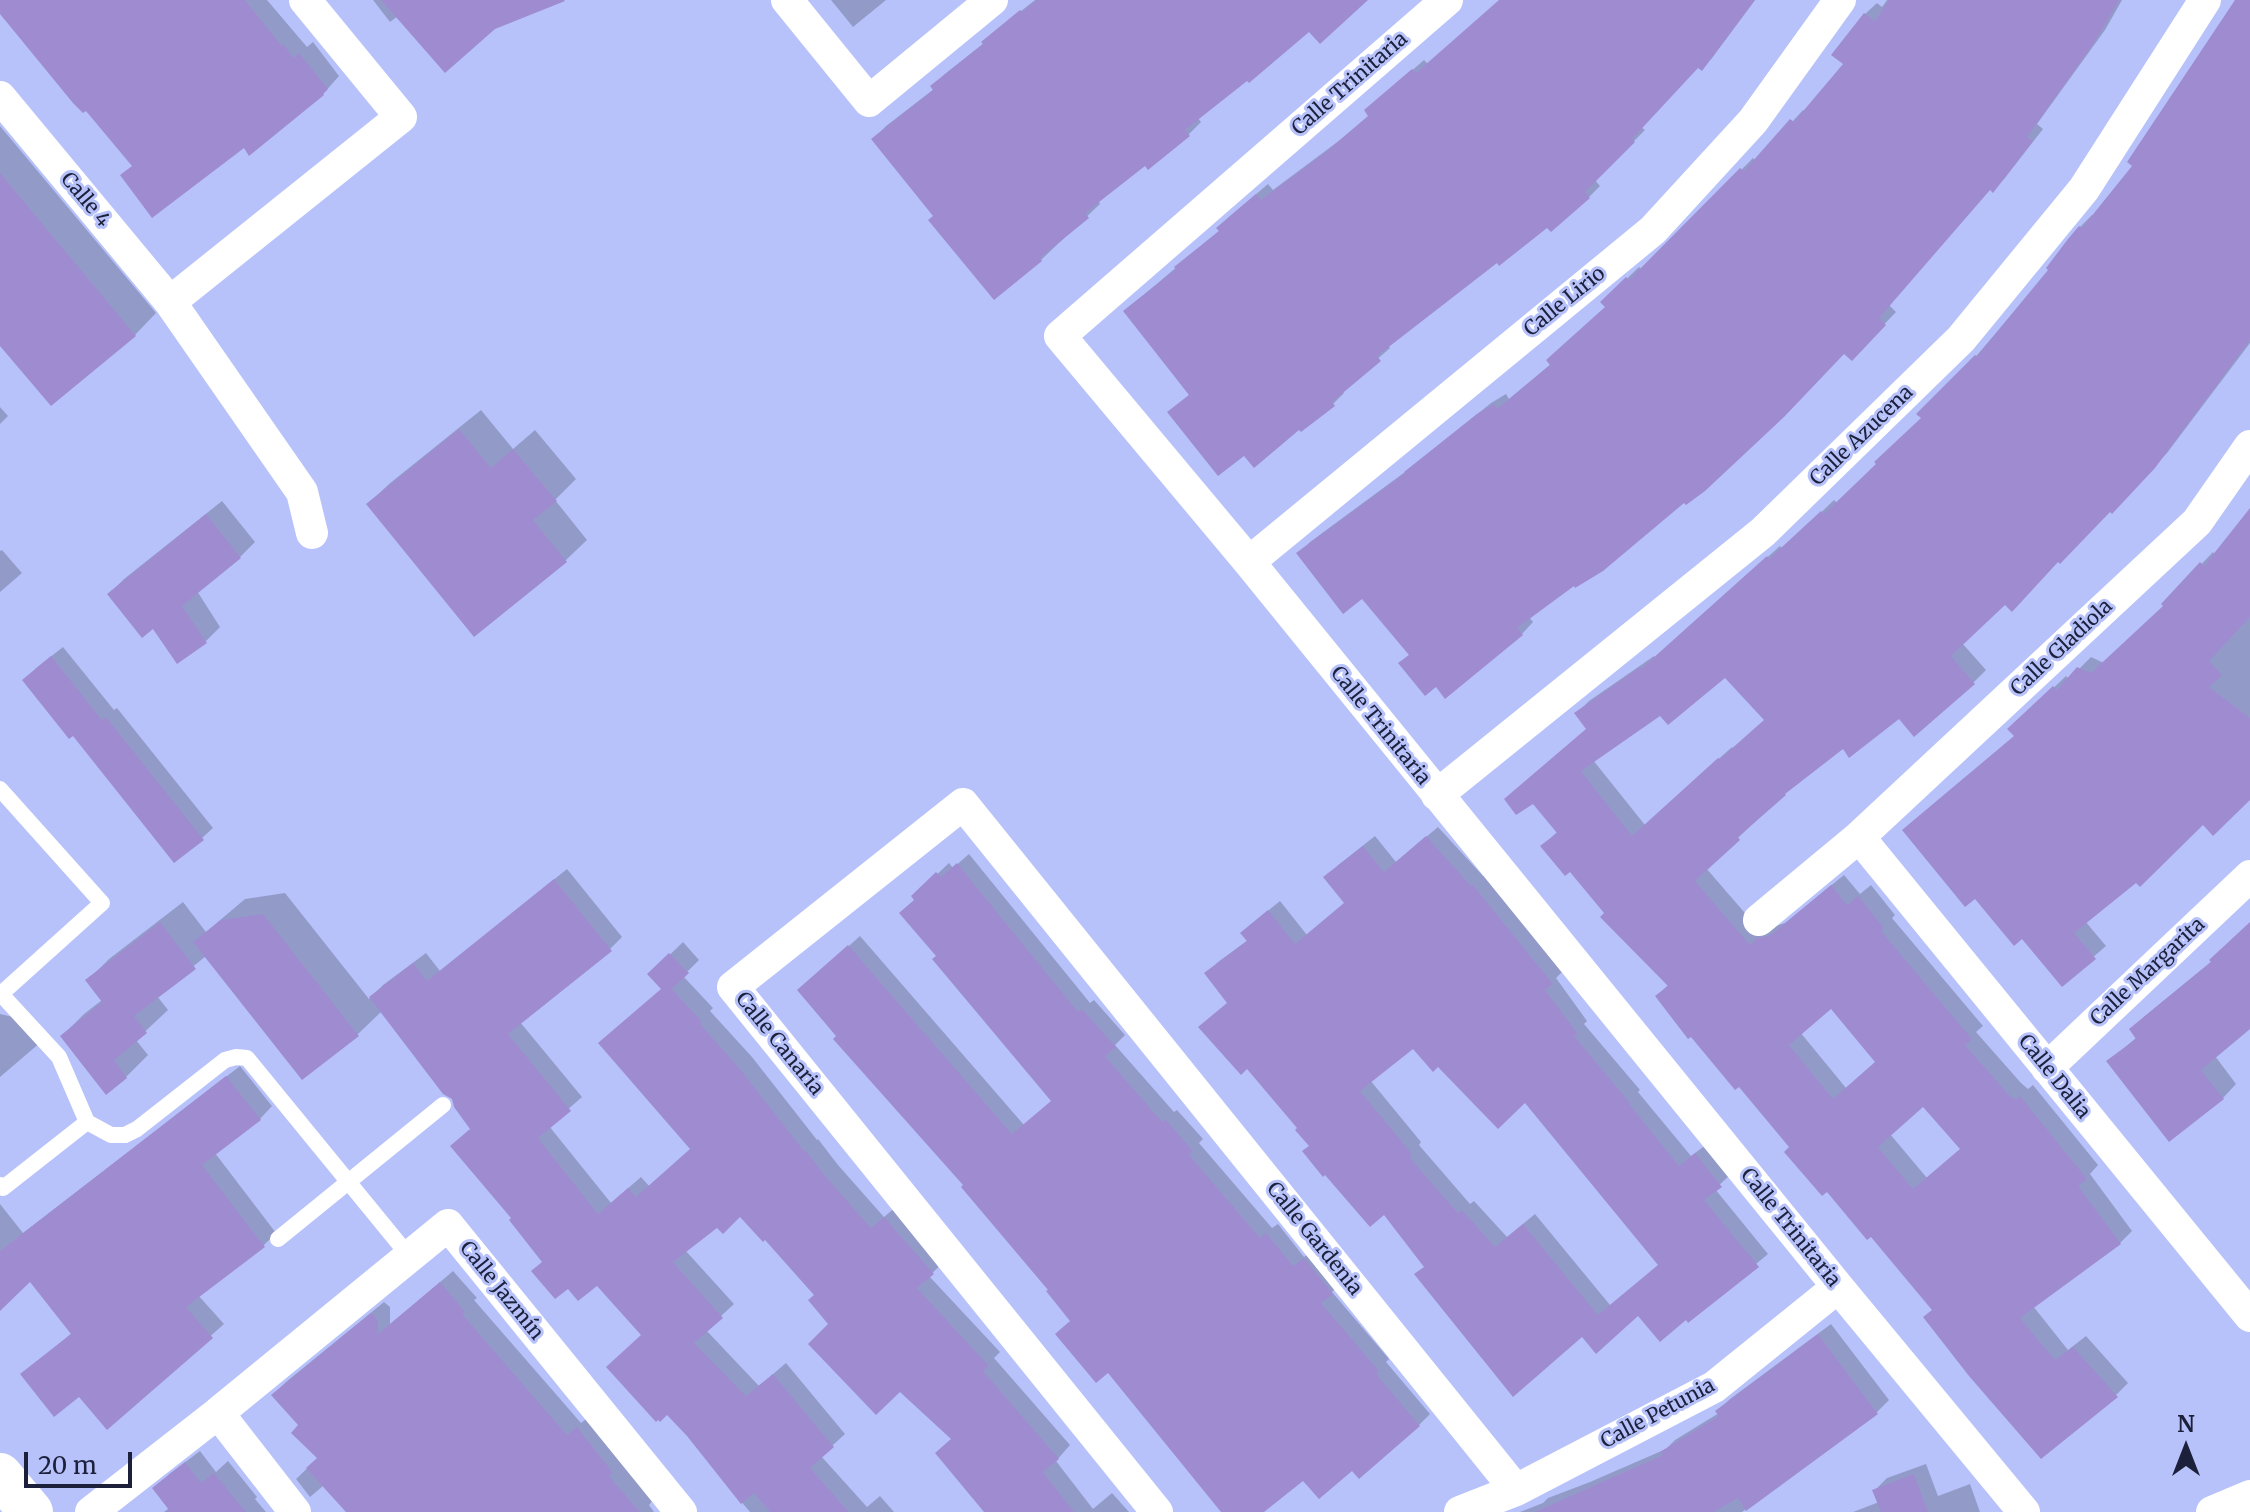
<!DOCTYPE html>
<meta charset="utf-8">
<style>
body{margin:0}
#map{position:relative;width:2250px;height:1512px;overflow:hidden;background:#b7c2fb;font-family:Merriweather,serif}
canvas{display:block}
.north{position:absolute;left:2146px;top:1408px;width:80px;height:80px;-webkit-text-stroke:6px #b7c2fb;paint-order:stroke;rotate:0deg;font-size:22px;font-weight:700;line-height:32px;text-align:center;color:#1c203b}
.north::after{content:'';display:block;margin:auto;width:28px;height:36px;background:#1c203b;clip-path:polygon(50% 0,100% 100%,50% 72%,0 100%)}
.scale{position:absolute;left:24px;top:1452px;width:108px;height:36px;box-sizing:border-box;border:4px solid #1c203b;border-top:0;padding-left:10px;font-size:24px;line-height:28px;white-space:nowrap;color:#1c203b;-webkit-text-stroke:6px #b7c2fb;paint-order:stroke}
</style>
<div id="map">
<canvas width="2250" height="1512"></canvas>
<div class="north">N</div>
<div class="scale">20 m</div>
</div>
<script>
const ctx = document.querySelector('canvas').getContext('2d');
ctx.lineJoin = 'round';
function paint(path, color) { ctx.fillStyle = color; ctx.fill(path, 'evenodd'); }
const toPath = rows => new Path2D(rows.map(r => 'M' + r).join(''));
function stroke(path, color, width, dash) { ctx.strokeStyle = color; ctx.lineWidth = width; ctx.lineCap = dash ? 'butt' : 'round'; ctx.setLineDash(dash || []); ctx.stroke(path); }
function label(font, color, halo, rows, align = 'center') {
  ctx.font = font + ' Merriweather,serif'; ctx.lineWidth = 6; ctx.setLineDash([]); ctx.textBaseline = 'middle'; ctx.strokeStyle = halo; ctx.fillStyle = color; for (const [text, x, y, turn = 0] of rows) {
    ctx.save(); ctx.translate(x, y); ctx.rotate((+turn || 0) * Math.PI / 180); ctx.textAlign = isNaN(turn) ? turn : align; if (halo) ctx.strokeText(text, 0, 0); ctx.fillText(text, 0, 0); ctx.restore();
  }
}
paint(toPath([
 [0,0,267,0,307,47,313,42,339,76,323,94,250,153,244,146,133,165,0,11],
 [373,0,543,0,398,16,390,22],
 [831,0,886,0,853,27],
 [1035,0,1365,0,1309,29,1198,118,1201,122,1188,135,1145,164,1098,200,1100,204,1041,260,935,216,873,139,886,126,934,89,932,87,945,74,984,43,997,30],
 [1500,0,1755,0,1712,58,1701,69,1698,66,1641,127,1645,130,1595,180,1600,186,1589,197,1551,230,1547,225,1497,260,1388,345,1390,348,1342,390,1344,393,1333,404,1244,453,1181,402,1190,394,1125,311,1220,230,1218,228,1229,217,1268,184,1273,190,1340,140,1370,115,1378,100,1424,60,1428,64],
 [1887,0,2122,0,2105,30,2037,124,2043,129,2004,179,1993,190,1990,188,1889,305,1896,312,1852,358,1844,351,1685,500,1529,617,1533,622,1522,634,1446,697,1436,685,1400,663,1410,654,1362,597,1299,554,1310,542,1409,469,1491,403,1506,394,1509,399,1551,364,1607,307,1614,291,1639,267,1642,270,1753,158,1756,161,1803,110,1805,112,1846,64,1865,14,1877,3,1882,7],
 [2239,0,2250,0,2250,343,2167,453,2124,499,2110,509,2058,560,2005,603,1962,643,1986,670,1974,682,1914,734,1899,716,1843,747,1796,783,1706,868,1763,934,1772,927,1785,923,1844,875,1860,894,1871,885,1895,915,1892,918,1983,1026,1976,1032,2021,1083,2028,1089,2033,1085,2098,1165,2090,1174,2132,1231,2120,1243,2033,1306,2068,1350,2086,1336,2128,1383,2116,1395,1934,1309,1871,1234,1792,1147,1739,1084,1657,996,1669,984,1570,869,1543,846,1558,831,1588,728,1577,713,1589,701,1654,656,1655,658,1780,546,1783,549,1834,500,1837,503,1923,418,2051,269,2080,227,2092,215,2094,216,2135,165],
 [1725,675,1766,720,1733,749,1732,747,1645,825,1593,760,1660,713],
 [1831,1006,1877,1061,1846,1088,1800,1032],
 [1924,1104,1962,1148,1927,1178,1890,1134],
 [0,126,156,313,135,335,0,343],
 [0,407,8,416,0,424],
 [481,410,513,449,535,430,576,479,555,500,587,540,566,560,474,634,368,504,389,484],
 [222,501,255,542,240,557,197,591,220,627,206,641,153,626,109,594,124,579],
 [2250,512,2250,797,2203,822,2085,921,2106,946,2062,984,2016,735,2010,729,2066,676,2069,679,2091,657,2104,663,2165,605,2163,604,2213,552,2215,555],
 [2,550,22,573,0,592,0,551],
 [63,647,114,710,117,708,213,828,202,838,73,733,35,669],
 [1438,827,1483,876,1484,875,1562,972,1556,978,1587,1021,1584,1024,1640,1090,1638,1092,1691,1156,1707,1144,1731,1174,1715,1189,1768,1254,1689,1320,1638,1313,1582,1335,1425,1266,1384,1212,1311,1145,1229,1002,1207,973,1218,962,1248,940,1254,922,1280,901,1307,935,1346,902,1337,866,1375,836,1396,862],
 [1413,1047,1438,1064,1525,1100,1660,1264,1610,1305,1535,1214,1507,1237,1474,1201,1470,1204,1419,1145,1421,1142,1370,1080],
 [969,854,1090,1003,1094,1000,1125,1035,1115,1045,1174,1112,1177,1110,1203,1139,1199,1143,1272,1228,1278,1224,1304,1257,1316,1248,1343,1281,1332,1292,1389,1359,1386,1362,1430,1414,1419,1425,1352,1468,1303,1479,1261,1512,1223,1512,1050,1290,966,1185,839,1036,811,980,860,936,1024,1125,1053,1100,939,955,914,896,949,863,953,868],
 [567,869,622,937,610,949,520,1022,582,1097,549,1126,611,1203,641,1177,649,1186,692,1149,663,988,650,974,683,942,699,960,683,976,713,1008,710,1011,752,1057,817,1140,818,1139,838,1165,884,1217,897,1206,945,1261,929,1276,1000,1352,994,1358,1070,1445,1056,1461,1093,1509,1112,1493,1129,1512,987,1512,953,1438,830,1324,816,1295,765,1238,740,1215,717,1225,685,1250,734,1304,706,1330,759,1386,786,1363,845,1434,821,1456,867,1507,880,1496,894,1512,750,1512,722,1479,644,1335,598,1284,544,1261,514,1218,472,1128,454,1097,382,1011,358,1034,302,1077,206,956,157,996,168,1010,136,1040,148,1055,126,1077,106,1092,62,1036,84,1014,102,1000,88,980,109,959,183,902,206,932,245,899,285,893,369,999,383,985,426,953,440,971],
 [2250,923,2250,1027,2215,1056,2236,1084,2223,1098,2109,1061,2137,1037,2132,1029,2145,1016,2212,961],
 [0,1014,26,1020,41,1042,0,1077],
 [240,1066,272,1106,260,1119,215,1153,276,1233,264,1245,198,1295,224,1324,107,1428,79,1394,23,1374,72,1333,30,1279,0,1308,0,1204,23,1233],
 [453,1271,477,1298,474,1300,581,1423,590,1416,653,1500,649,1505,654,1512,355,1512,329,1481,310,1497,296,1479,319,1457,301,1425,273,1395,286,1382,384,1302,390,1307,390,1325],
 [1831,1324,1889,1400,1877,1412,1742,1512,1520,1512,1543,1503,1548,1498,1590,1482,1666,1449,1675,1440,1719,1413,1718,1411,1730,1399],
 [200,1451,216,1472,228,1461,257,1497,255,1499,266,1512,164,1512,169,1508,168,1475],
 [1926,1464,1938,1496,1970,1484,1980,1512,1853,1512,1879,1502,1875,1490,1887,1478]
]), '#0003');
paint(toPath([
 [0,0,245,0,281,45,283,44,294,58,299,53,328,89,323,94,324,95,249,156,244,148,152,218,120,175,132,166,86,111,83,113,73,103,0,14],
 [381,0,564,0,565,1,495,29,445,73],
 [1037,0,1368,0,1320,44,1309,32,1249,83,1247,81,1185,130,1190,136,1148,170,1145,166,1085,213,1089,218,1040,258,1042,261,994,300,928,220,933,216,871,139,933,90,930,86,983,44,981,42,1020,10,1022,12],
 [1499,0,1755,0,1702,71,1698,68,1632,139,1635,142,1585,192,1590,198,1551,232,1547,228,1499,266,1497,263,1377,356,1381,361,1332,402,1335,406,1301,432,1299,430,1254,468,1244,456,1218,476,1167,412,1189,395,1123,311,1176,269,1174,267,1219,231,1216,228,1256,194,1261,200,1327,151,1368,116,1364,110,1412,69,1416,73],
 [1889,0,2119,0,2094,43,2027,137,2033,141,1993,193,1990,190,1879,318,1886,325,1852,361,1844,354,1784,417,1705,491,1686,505,1684,503,1603,571,1575,588,1574,586,1517,628,1523,635,1445,699,1436,687,1425,696,1398,663,1409,655,1362,599,1343,614,1296,553,1405,473,1404,472,1477,414,1494,404,1497,409,1550,365,1546,360,1605,307,1600,302,1626,277,1629,280,1740,168,1744,171,1790,119,1794,122,1843,64,1831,55,1864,13,1875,21],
 [2235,0,2250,0,2250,340,2155,468,2112,514,2110,512,2060,564,2058,562,2012,612,2005,605,1951,656,1975,684,1914,737,1899,719,1849,758,1843,749,1785,794,1786,795,1738,837,1740,840,1695,881,1750,945,1757,938,1771,935,1831,885,1847,905,1858,896,1884,928,1881,931,1972,1039,1965,1045,2009,1095,2015,1100,2020,1096,2087,1179,2078,1186,2121,1244,2020,1318,2055,1360,2073,1347,2118,1397,2041,1459,1969,1376,1923,1317,1932,1310,1871,1237,1867,1240,1827,1192,1822,1196,1784,1152,1789,1147,1739,1087,1735,1090,1691,1037,1688,1039,1655,996,1668,986,1600,917,1604,913,1570,872,1565,876,1540,846,1557,833,1533,804,1516,815,1504,799,1586,729,1574,713,1640,667,1642,668,1767,556,1769,559,1821,511,1824,514,1876,464,1874,462,1921,418,1916,414,1975,355,1977,356,2048,270,2046,268,2068,239,2079,226,2082,228,2132,166,2127,162],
 [1725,678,1764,720,1720,759,1718,758,1632,836,1581,771,1660,716,1668,725],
 [1831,1009,1875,1062,1833,1099,1789,1045],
 [1923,1107,1960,1149,1913,1189,1878,1147],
 [0,173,136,336,51,406,0,346],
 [459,429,491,468,513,449,557,501,533,520,567,562,474,637,366,504],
 [2250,508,2250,617,2209,661,2222,675,2209,687,2250,718,2250,800,2213,836,2203,825,2140,887,2136,883,2074,933,2096,959,2062,987,2022,939,2014,946,1975,899,1965,907,1902,830,2014,736,2007,729,2053,686,2057,690,2077,667,2091,673,2163,606,2161,604,2200,562,2204,566],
 [206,514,241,558,182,606,207,643,177,664,153,629,142,638,107,594],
 [51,656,102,720,106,717,204,840,174,863,73,736,69,739,22,680],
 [1426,836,1471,886,1472,884,1553,984,1545,990,1578,1034,1574,1036,1630,1103,1629,1104,1679,1166,1695,1153,1722,1187,1704,1200,1759,1267,1688,1323,1686,1320,1660,1342,1638,1316,1596,1354,1582,1337,1513,1397,1414,1274,1424,1267,1384,1215,1370,1227,1325,1175,1323,1177,1302,1151,1309,1146,1295,1130,1297,1128,1247,1069,1241,1075,1198,1027,1227,1003,1204,973,1247,941,1240,933,1268,910,1295,944,1344,903,1323,877,1363,846,1384,872],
 [1413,1049,1433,1072,1438,1067,1498,1129,1525,1103,1658,1265,1598,1315,1523,1224,1495,1247,1462,1210,1458,1213,1409,1157,1412,1154,1360,1091],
 [957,863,1078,1012,1082,1009,1116,1047,1105,1056,1162,1122,1165,1119,1193,1151,1189,1155,1260,1238,1266,1233,1293,1266,1304,1258,1333,1294,1321,1303,1379,1371,1376,1374,1420,1426,1359,1479,1352,1471,1319,1499,1303,1481,1264,1512,1221,1512,1108,1373,1096,1383,1055,1334,1070,1321,1046,1291,1048,1290,961,1187,963,1185,833,1039,836,1036,797,990,848,945,1012,1134,1051,1101,932,959,936,956,899,913,914,900,911,896,936,872,941,877],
 [554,879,612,951,508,1034,571,1111,538,1138,598,1214,628,1188,636,1197,690,1149,598,1043,661,989,647,974,669,953,689,973,672,989,702,1022,700,1024,740,1069,804,1151,805,1150,826,1177,871,1228,884,1217,934,1274,917,1288,989,1366,983,1371,1059,1459,1043,1472,1074,1512,984,1512,935,1453,951,1439,900,1392,876,1415,808,1344,828,1324,808,1300,814,1295,765,1240,763,1242,740,1217,723,1234,717,1228,673,1262,723,1318,694,1343,746,1396,773,1374,834,1447,810,1468,849,1512,770,1512,754,1493,741,1504,687,1436,667,1415,660,1422,658,1420,656,1422,606,1367,641,1335,597,1286,578,1301,568,1289,555,1299,531,1271,542,1262,509,1220,511,1218,450,1146,470,1129,454,1107,452,1099,443,1094,369,997,413,963,427,981],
 [263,914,359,1036,302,1080,193,942,221,920],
 [160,922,196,969,134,1016,147,1033,114,1060,127,1078,106,1095,60,1036,102,1002,85,980],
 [2250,922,2250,1029,2201,1070,2224,1099,2169,1142,2106,1061,2136,1039,2129,1029,2211,962,2209,960],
 [226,1076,261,1120,202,1165,265,1247,186,1307,213,1338,107,1430,79,1397,54,1417,20,1374,71,1334,30,1282,0,1311,0,1251],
 [440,1282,465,1312,462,1314,567,1435,577,1427,613,1473,609,1476,640,1512,346,1512,306,1468,317,1458,291,1433,298,1425,271,1395,371,1313,378,1320,378,1334],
 [1818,1334,1878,1414,1746,1511,1738,1498,1714,1512,1535,1512,1663,1455,1660,1452,1719,1416,1715,1411],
 [185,1462,201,1483,214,1473,246,1512,166,1512,169,1510,152,1488],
 [1914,1474,1928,1512,1881,1512,1872,1490]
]), '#9e8bd0');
stroke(toPath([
 [0,789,102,903,2,993],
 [0,993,59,1057,87,1122,3,1188,0,1185],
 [87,1122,111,1135,125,1135,137,1129,225,1060,236,1057,247,1058,409,1256],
 [278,1239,443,1105]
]), '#fff', 16);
stroke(toPath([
 [787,0,869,101,992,0],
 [1447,0,1060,336,1249,562,1838,1287,2024,1512],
 [0,97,170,302,302,492,312,533],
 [170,302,401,117,305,0],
 [1249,562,1653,230,1753,121,1840,0],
 [1437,795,1763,532,1961,339,2084,189,2205,0],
 [1859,837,2250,1316],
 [1759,920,1859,837,2197,522,2250,446],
 [2047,1068,2250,876],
 [218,1413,295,1512],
 [91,1512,218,1413,448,1225,681,1512],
 [1157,1512,733,987,963,804,1516,1490],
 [1460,1512,1516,1490,1714,1387,1838,1287],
 [2212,1512,2250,1496]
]), '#fff', 32);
stroke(toPath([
 [0,1475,31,1512]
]), '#fff', 44);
label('20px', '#1c203b', '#b7c2fb', [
 ["Calle Trinitaria",1350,84,-41],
 ["Calle 4",85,200,50],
 ["Calle Lirio",1565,302,-39],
 ["Calle Azucena",1862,436,-44],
 ["Calle Gladiola",2062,648,-43],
 ["Calle Trinitaria",1380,726,51],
 ["Calle Margarita",2148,972,-43],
 ["Calle Canaria",779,1044,51],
 ["Calle Dalia",2054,1077,51],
 ["Calle Trinitaria",1790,1228,51],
 ["Calle Gardenia",1314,1239,51],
 ["Calle Jazmín",501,1291,51],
 ["Calle Petunia",1658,1414,-28]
]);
</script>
